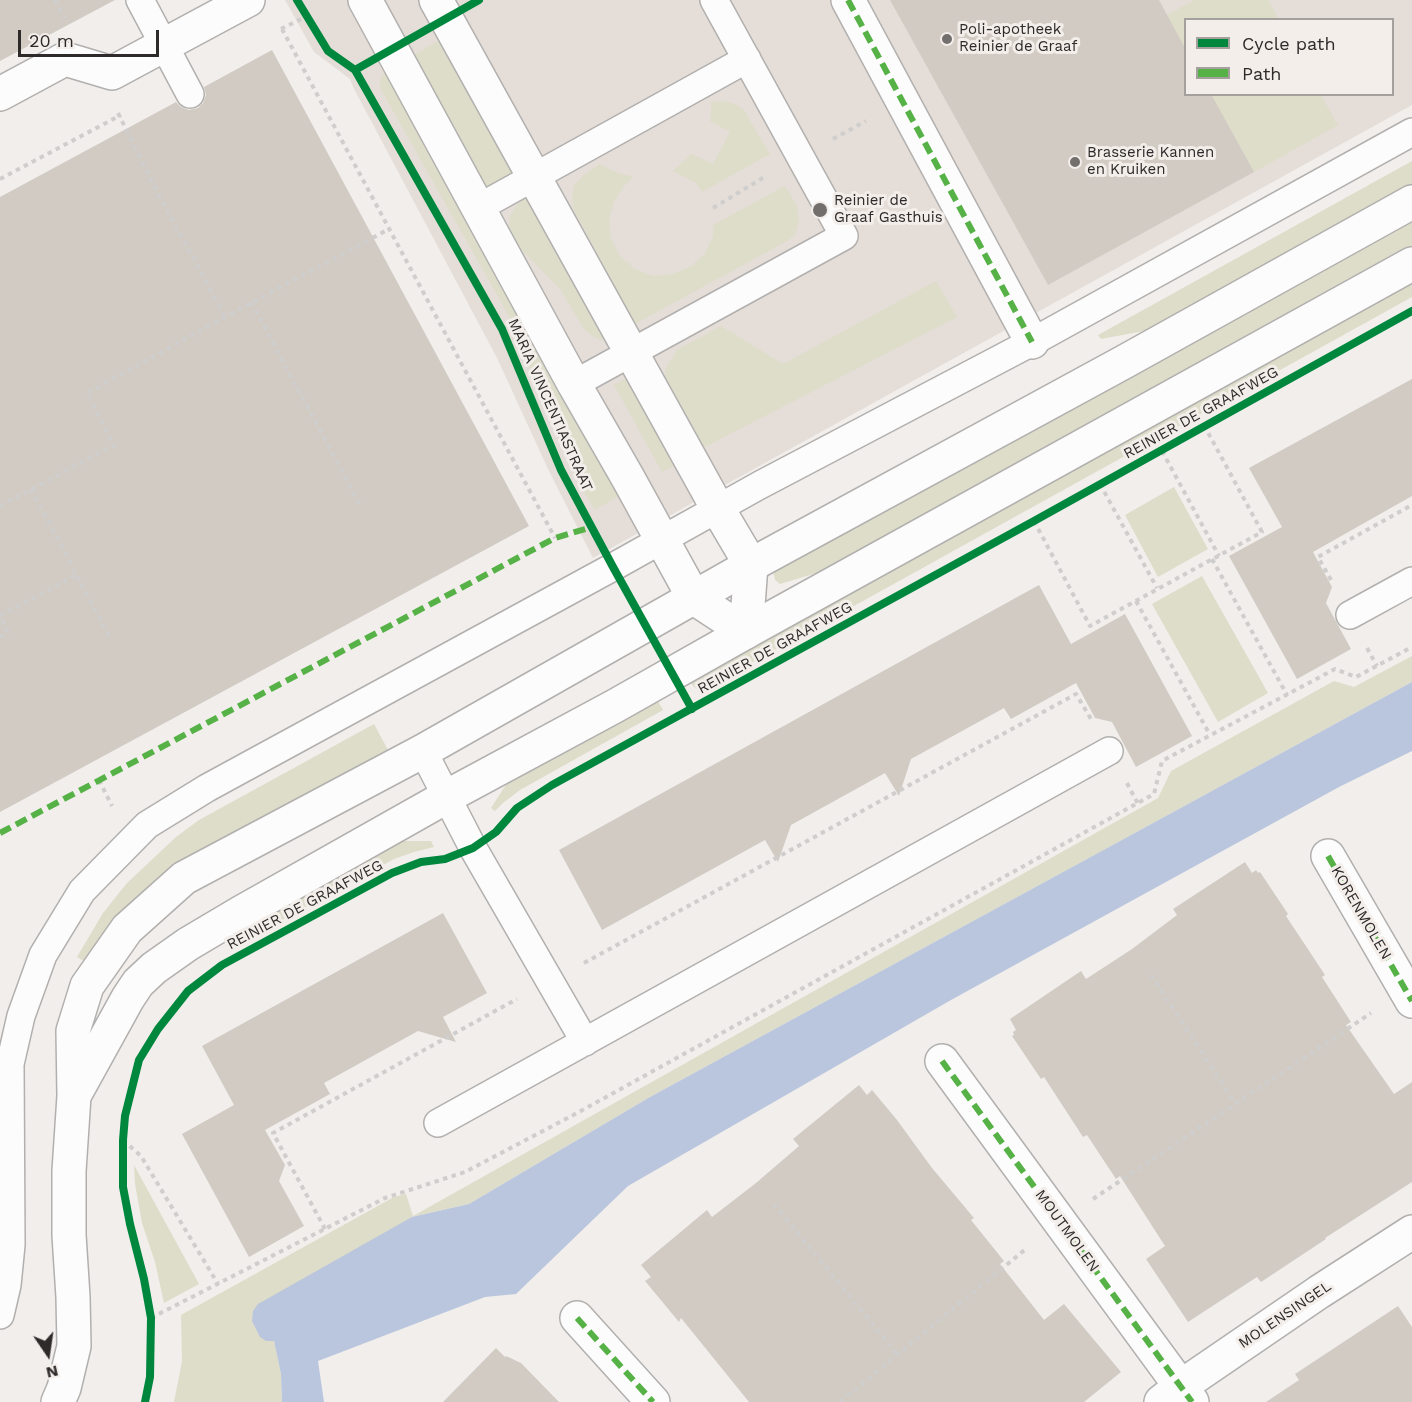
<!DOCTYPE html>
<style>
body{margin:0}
#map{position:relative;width:1412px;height:1402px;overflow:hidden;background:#f1eeec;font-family:"Work Sans",sans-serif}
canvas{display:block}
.legend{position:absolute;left:1184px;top:18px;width:210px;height:78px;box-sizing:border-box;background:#f3eeea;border:2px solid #a4a09d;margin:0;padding:8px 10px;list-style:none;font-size:18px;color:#2d2a29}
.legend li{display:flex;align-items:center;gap:12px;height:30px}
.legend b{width:30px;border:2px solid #a4a09d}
.north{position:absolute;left:18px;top:1324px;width:60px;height:60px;-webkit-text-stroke:4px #f3eeea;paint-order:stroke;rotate:167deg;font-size:16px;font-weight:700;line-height:24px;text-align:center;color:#2d2a29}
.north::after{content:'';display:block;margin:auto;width:21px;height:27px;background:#2d2a29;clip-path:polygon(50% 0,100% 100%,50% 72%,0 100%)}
.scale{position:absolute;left:18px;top:30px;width:141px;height:27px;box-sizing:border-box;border:3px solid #2d2a29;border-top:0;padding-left:8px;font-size:18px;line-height:21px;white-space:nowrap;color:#2d2a29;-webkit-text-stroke:4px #f3eeea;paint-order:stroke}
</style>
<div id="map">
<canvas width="1412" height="1402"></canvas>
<ul class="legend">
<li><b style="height:8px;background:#00873e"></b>Cycle path</li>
<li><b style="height:8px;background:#56b246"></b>Path</li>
</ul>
<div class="north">N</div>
<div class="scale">20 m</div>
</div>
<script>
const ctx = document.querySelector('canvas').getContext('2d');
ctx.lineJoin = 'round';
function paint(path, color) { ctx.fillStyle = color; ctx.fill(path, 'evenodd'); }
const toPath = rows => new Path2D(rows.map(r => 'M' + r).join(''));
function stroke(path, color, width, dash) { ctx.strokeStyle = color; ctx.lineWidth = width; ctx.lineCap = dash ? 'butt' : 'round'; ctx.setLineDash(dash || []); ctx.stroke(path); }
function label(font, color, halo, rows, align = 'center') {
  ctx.font = font + ' "Work Sans",sans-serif'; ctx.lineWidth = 6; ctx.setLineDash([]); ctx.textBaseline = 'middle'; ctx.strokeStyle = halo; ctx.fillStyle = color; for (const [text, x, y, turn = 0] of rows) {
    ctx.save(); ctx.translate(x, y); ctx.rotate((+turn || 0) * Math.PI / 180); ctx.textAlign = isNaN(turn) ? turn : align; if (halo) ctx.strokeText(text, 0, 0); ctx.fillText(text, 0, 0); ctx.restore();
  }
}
paint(toPath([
 [285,0,1412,0,1412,105,593,558,548,469,497,358,353,87,350,79,314,52],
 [1186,20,1392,20,1392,94,1186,94]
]), '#e5ded8');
paint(toPath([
 [1194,0,1268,0,1279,19,1186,20,1185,48,1167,15],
 [443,38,516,170,486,188,412,56],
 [386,71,624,493,595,510,573,473,509,316,380,88,380,80,383,74],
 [1211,95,1321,95,1338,125,1254,172],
 [725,101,737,105,743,109,770,154,702,192,696,183,679,174,672,171,692,154,713,164,730,132,710,121,711,117,711,102],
 [1412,161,1412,187,1159,327,1144,331,1101,339,1098,335],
 [600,164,617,173,634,177,625,185,614,201,609,220,611,239,620,256,635,269,653,276,673,274,690,267,705,254,713,236,713,225,785,186,797,206,799,221,795,235,787,241,635,324,573,208,572,198,574,185,583,176],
 [522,198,530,198,607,338,604,340,599,340,587,332,582,326,561,290,520,248,510,232,509,218,515,208],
 [1412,212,1412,251,830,569,780,584,775,580,772,566],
 [1412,276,1412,297,704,689,697,689,693,686,687,676],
 [936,281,957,317,699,450,664,380,666,367,677,350,721,326,783,364],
 [630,376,678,464,662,472,614,385],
 [1174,487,1208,549,1158,577,1125,515],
 [1202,576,1268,693,1218,722,1152,604],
 [1412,656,1412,682,650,1097,469,1204,412,1217,266,1341,274,1341,281,1374,282,1402,174,1402,182,1361,181,1315,394,1197,406,1194,413,1216,1158,798,1171,771,1334,681,1354,687],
 [654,694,663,710,520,790,503,803,495,811,491,808,509,780],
 [374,724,388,750,222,844,124,910,105,931,84,961,77,957,103,913,127,883,176,837,199,820],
 [400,841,431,841,434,847,414,852,394,859,231,948,222,933],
 [134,1165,199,1284,164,1303,155,1262,142,1223,135,1184]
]), '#ddddca');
paint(toPath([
 [1412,682,1412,751,1339,787,951,1000,628,1186,516,1294,485,1297,318,1361,324,1402,282,1402,281,1374,274,1341,266,1341,260,1337,252,1321,253,1311,258,1304,412,1217,469,1204,650,1097]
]), '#bac6dd');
paint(toPath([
 [0,0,115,0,0,61],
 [890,0,1159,0,1185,48,1185,94,1211,94,1254,172,1048,285],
 [272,50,529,526,0,812,0,197,176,102,181,107,189,110,198,108,203,103,206,95,204,87],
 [1412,379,1412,496,1313,552,1332,587,1326,603,1351,649,1297,679,1229,556,1282,527,1249,468],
 [1039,585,1071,644,1125,614,1192,736,1136,767,1112,722,1095,718,1076,683,1011,719,1004,708,911,759,899,796,885,773,791,825,778,862,765,840,602,930,559,850],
 [1245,862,1252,873,1256,870,1258,873,1260,872,1288,914,1286,916,1325,975,1322,977,1351,1022,1346,1025,1394,1094,1412,1082,1412,1182,1325,1238,1326,1239,1261,1282,1257,1277,1188,1322,1146,1259,1165,1246,1120,1176,1116,1179,1087,1135,1083,1137,1044,1077,1041,1079,1012,1036,1014,1035,1013,1032,1016,1030,1010,1019,1081,971,1086,979,1132,949,1177,915,1173,909],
 [443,913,487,993,443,1017,456,1042,418,1031,324,1083,330,1094,265,1130,285,1165,279,1181,304,1226,249,1257,182,1134,234,1105,202,1046],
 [859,1085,867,1095,872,1090,897,1120,932,1168,974,1218,971,1220,1004,1261,1000,1264,1044,1320,1064,1304,1121,1372,1084,1402,749,1402,681,1318,679,1322,645,1281,651,1277,641,1265,707,1210,712,1217,756,1183,799,1146,793,1139],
 [1398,1306,1412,1327,1412,1402,1266,1402,1299,1380,1295,1374],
 [496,1348,505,1357,506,1356,521,1363,559,1402,443,1402]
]), '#d1cbc4');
const lane = toPath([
 [140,0,190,94],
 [478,208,747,59],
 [574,384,844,236,714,0],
 [1350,615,1412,581],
 [423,751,473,848,585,1042],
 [438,1123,1109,751],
 [0,1315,7,1285,11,1245,10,1064,21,1016,43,955,82,891,147,825,207,788,613,567,760,485,1032,342,1412,132]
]);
const street = toPath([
 [365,0,574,384,628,478,694,598,746,632,751,565,718,509,436,0],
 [848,0,1032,342],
 [0,94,65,59,112,73,248,0],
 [1328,856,1412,1001],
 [942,1061,1192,1402],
 [577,1318,653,1402],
 [1161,1402,1180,1387,1319,1292,1412,1232]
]);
const secondary = toPath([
 [75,1094,128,998,138,983,154,968,188,944,242,912,446,797,615,706,746,632,1412,264],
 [58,1402,64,1388,74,1346,73,1297,69,1235,69,1171,74,1096,73,1031,87,986,127,929,184,878,423,751,751,565,1124,362,1412,202]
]);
stroke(lane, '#b2b0ae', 30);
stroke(street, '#b2b0ae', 36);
stroke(secondary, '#b2b0ae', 36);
stroke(toPath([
 [55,0,65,18],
 [281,29,307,16],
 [282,29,555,538],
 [118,113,158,193,225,317],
 [833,139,866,121],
 [0,179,121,115],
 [713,208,766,176],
 [251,302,361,507],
 [1162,451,1219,556],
 [1100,484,1157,588],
 [31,489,111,640],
 [0,506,114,445,87,393,225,317,389,229],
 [1034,521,1090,626,1262,532,1205,427],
 [1212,559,1287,695],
 [1331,580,1318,557,1412,505],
 [1136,601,1210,735],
 [0,637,8,632,0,616,76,575],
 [1367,648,1377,666],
 [99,780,112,806],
 [1127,783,1138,804],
 [584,963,1076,694,1091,719],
 [1151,975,1235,1103],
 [123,1140,141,1156,218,1284],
 [1093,1199,1371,1013],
 [774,1204,897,1354],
 [325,1229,273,1133,517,999],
 [151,1318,385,1198,465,1172,579,1112,1154,794,1162,761,1335,669,1356,677,1412,647],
 [840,1402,1027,1248]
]), '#cfcecd', 4, [4.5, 4.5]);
stroke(lane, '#fdfcfc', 27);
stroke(street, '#fdfcfc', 33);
stroke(secondary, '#fdfcfc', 33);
stroke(toPath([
 [848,0,1032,342],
 [0,833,555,538,592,527],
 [1328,856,1412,1001],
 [942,1061,1192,1402],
 [577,1318,653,1402]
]), '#56b246', 6, [12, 6]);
stroke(toPath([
 [297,0,328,51,355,70,502,329,561,470,613,567,692,709],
 [355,70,479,0],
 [145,1402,150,1377,151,1318,144,1279,130,1224,123,1187,123,1140,125,1116,139,1060,158,1029,188,991,222,965,392,873,421,862,445,859,473,848,496,832,517,808,552,785,1034,521,1412,311]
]), '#00873e', 8);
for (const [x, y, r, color] of [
 [947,39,6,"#726f6d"],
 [1075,162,6,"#726f6d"],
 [820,210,8,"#726f6d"]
]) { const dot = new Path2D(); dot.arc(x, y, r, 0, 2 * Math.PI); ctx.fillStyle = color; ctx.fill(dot); stroke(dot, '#f3eeea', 2); }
label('15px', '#2d2a29', '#f3eeea', [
 ["Poli-apotheek",959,30],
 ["Reinier de Graaf",959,47],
 ["Brasserie Kannen",1087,153],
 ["en Kruiken",1087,170],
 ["Reinier de",834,201],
 ["Graaf Gasthuis",834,218]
], 'left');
label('15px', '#2d2a29', '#f3eeea', [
 ["MARIA VINCENTIASTRAAT",550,405,66],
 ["REINIER DE GRAAFWEG",1201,413,-29],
 ["REINIER DE GRAAFWEG",775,648,-29],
 ["REINIER DE GRAAFWEG",305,905,-28],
 ["KORENMOLEN",1361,913,60],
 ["MOUTMOLEN",1067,1231,54],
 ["MOLENSINGEL",1285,1315,-34]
]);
</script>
